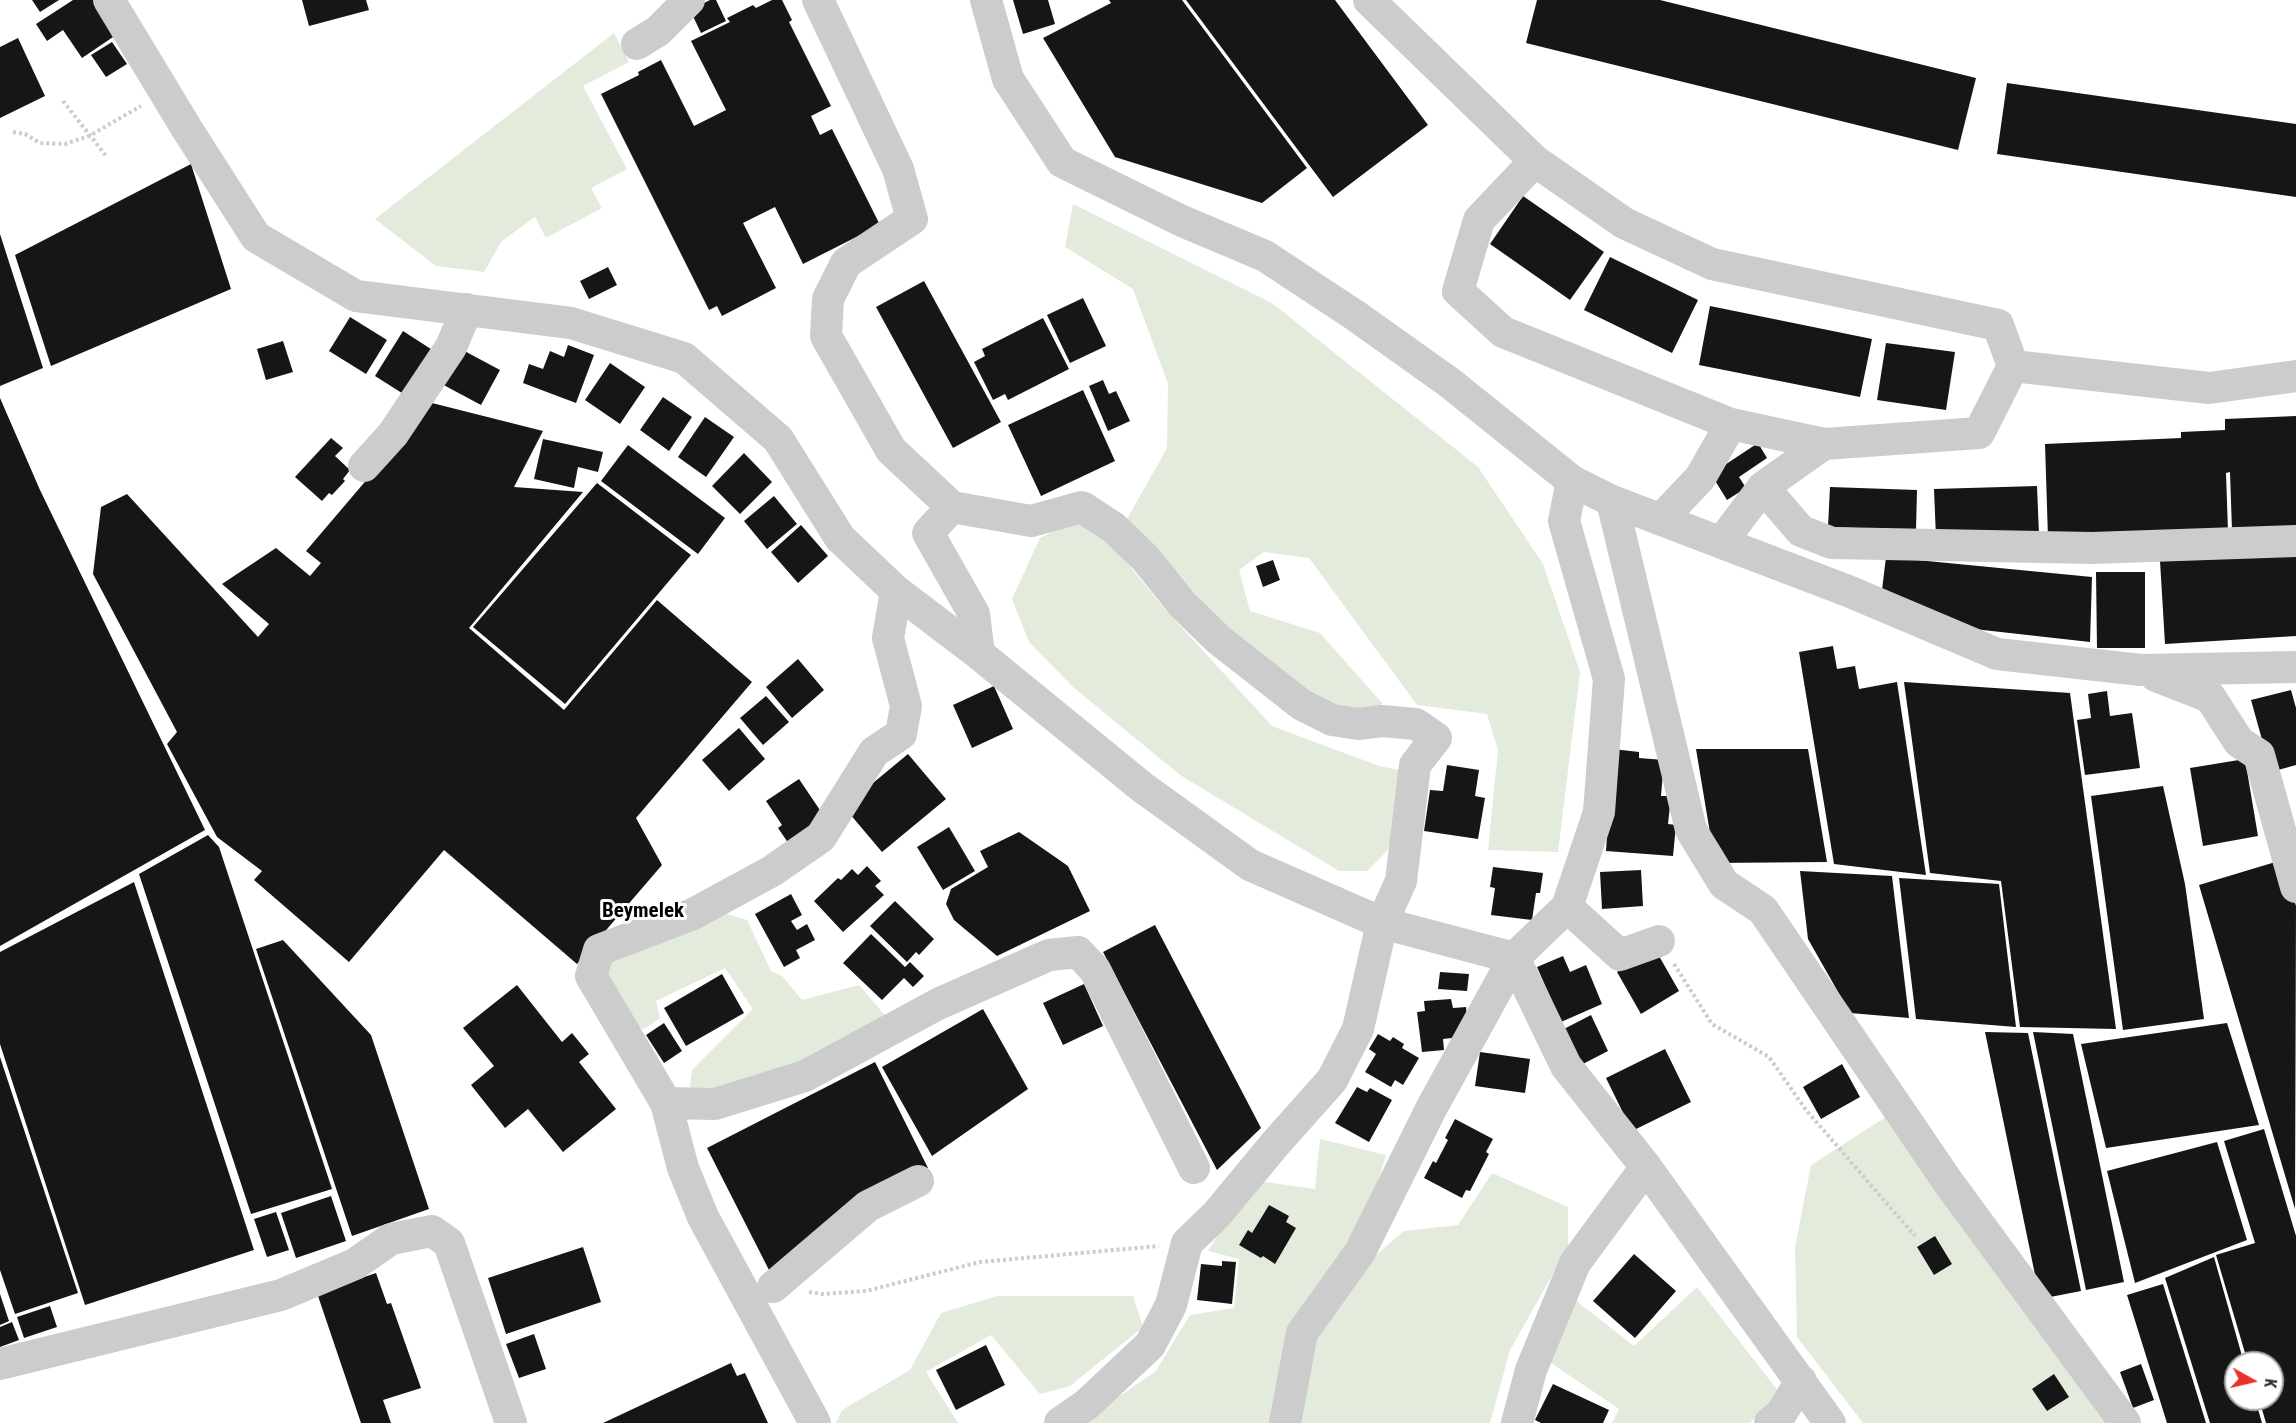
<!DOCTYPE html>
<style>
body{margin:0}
#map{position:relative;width:2296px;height:1423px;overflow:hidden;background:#fff;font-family:"Roboto Condensed",sans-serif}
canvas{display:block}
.north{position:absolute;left:2224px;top:1351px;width:60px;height:60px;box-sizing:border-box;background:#fff;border:2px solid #acacac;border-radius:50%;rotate:98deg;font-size:16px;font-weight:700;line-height:24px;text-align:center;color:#2f2f2f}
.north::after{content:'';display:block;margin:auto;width:21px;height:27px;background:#eb2f2b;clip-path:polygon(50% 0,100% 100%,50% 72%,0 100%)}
</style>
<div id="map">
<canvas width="2296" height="1423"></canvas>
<div class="north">K</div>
</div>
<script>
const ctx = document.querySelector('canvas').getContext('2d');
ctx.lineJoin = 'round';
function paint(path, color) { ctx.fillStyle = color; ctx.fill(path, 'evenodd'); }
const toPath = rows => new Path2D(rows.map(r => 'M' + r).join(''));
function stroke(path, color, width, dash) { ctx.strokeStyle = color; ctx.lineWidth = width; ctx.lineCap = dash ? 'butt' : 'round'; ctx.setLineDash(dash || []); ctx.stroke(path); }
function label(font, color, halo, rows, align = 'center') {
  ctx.font = font + ' "Roboto Condensed",sans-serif'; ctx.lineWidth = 6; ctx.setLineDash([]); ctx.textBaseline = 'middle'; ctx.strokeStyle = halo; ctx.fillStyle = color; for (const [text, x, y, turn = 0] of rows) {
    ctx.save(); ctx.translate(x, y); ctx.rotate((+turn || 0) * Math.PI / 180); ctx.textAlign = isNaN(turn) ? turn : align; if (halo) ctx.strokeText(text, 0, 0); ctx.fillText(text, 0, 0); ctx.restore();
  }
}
paint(toPath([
 [614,33,629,62,583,86,627,169,591,188,602,208,546,238,535,217,502,241,484,272,436,266,375,219],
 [1073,204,1272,303,1478,467,1543,564,1580,672,1558,852,1488,850,1498,750,1487,714,1417,705,1309,558,1264,552,1239,570,1250,611,1320,633,1383,704,1362,712,1315,700,1205,613,1127,519,1167,448,1168,384,1133,289,1065,247],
 [1074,521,1107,538,1162,606,1272,726,1379,766,1404,771,1388,850,1367,871,1339,871,1180,775,1073,687,1029,642,1012,599,1040,538],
 [718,911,747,920,771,971,782,976,802,1000,859,985,890,1021,818,1063,698,1094,690,1086,692,1070,753,1009,725,968,656,1001,660,1018,644,1029,635,1027,604,966,616,951],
 [1889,1115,2115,1423,1863,1423,1797,1337,1795,1247,1811,1165],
 [1320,1139,1386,1155,1364,1226,1273,1423,1080,1423,1155,1372,1190,1315,1234,1308,1239,1259,1208,1251,1235,1207,1258,1181,1315,1189],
 [1492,1173,1568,1207,1568,1247,1510,1350,1490,1423,1297,1423,1319,1330,1369,1261,1404,1231,1458,1225],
 [1697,1287,1779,1392,1750,1423,1612,1423,1619,1409,1548,1361,1574,1299,1634,1346],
 [997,1296,1133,1296,1143,1327,1070,1386,1040,1394,991,1335,926,1372,958,1423,836,1423,842,1410,910,1370,941,1313]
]), '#e3ecdc');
paint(toPath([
 [32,0,59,0,40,12],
 [73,0,93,0,116,35,82,58,63,30,47,41,36,24],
 [302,0,366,0,369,10,309,26],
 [710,0,716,0,726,21,701,33,690,10],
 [772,0,782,0,792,20,789,22,831,106,811,116,820,135,832,129,880,225,803,264,775,207,743,223,776,288,722,316,717,306,709,310,601,94,639,75,638,72,661,60,694,126,726,110,691,41,730,22,727,18,753,5,756,8],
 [1013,0,1048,0,1055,24,1023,34],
 [1109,0,1182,0,1307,168,1262,203,1115,157,1043,38,1111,3],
 [1186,0,1335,0,1428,125,1333,197],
 [1537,0,1660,0,1976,78,1958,150,1526,43],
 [18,38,45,96,0,118,0,47],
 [112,42,127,64,106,77,91,55],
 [2007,83,2296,124,2296,197,1997,154],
 [191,164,231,289,51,366,15,255],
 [1523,196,1604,252,1570,300,1490,244],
 [0,234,43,368,0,386],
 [1610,257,1698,300,1672,353,1584,310],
 [608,267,617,285,589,299,580,281],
 [924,281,1001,422,953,448,876,307],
 [1083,298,1106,346,1070,363,1047,315],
 [1710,306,1872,339,1860,397,1699,365],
 [350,317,387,340,366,374,329,351],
 [1043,318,1069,369,1008,400,1005,394,993,400,974,362,985,356,982,349],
 [403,331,434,351,405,395,375,376],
 [283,341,293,372,266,380,257,349],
 [1886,343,1955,352,1946,410,1877,400],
 [568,345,594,355,576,403,523,383,529,364,543,369,550,351,564,357],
 [457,347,500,370,481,405,438,382],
 [610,363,645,387,620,424,585,400],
 [1103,380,1109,394,1116,391,1130,421,1108,431,1089,386],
 [1083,390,1115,461,1041,496,1008,425],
 [663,397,692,417,669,451,640,430],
 [0,398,40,490,205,830,0,946],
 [432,403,543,431,514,487,583,492,469,628,564,710,657,600,752,682,636,818,662,865,577,964,444,850,349,962,254,880,262,871,217,837,167,744,177,732,93,574,101,507,127,494,258,637,269,624,222,584,276,548,310,576,321,563,306,551],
 [2296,416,2296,528,2232,531,2230,472,2226,473,2228,531,2048,538,2045,444,2181,438,2181,432,2225,430,2225,419],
 [705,417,734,437,706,477,678,457],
 [331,438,343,448,335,456,350,470,343,479,345,481,332,495,329,493,322,501,295,477],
 [543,439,603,452,598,472,578,467,574,488,534,479],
 [1758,443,1767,458,1739,477,1746,488,1727,500,1711,474],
 [628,445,725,518,698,554,601,481],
 [744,453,772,482,740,514,712,486],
 [597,483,691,555,565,704,473,627],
 [2037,486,2039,535,1936,538,1934,489],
 [1830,487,1917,490,1916,530,1828,527],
 [774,496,797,524,767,549,744,521],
 [801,525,828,556,798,583,771,552],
 [2296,553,2296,636,2165,644,2160,561],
 [1886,557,2092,577,2090,642,1965,628,1882,590],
 [1273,560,1280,580,1263,587,1256,566],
 [2096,572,2145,572,2145,648,2097,648],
 [1833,646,1837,669,1855,666,1859,689,1897,682,1926,875,1834,864,1799,652],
 [798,659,824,690,792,718,766,687],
 [1904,682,2070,693,2116,1029,2020,1027,2001,881,1930,873],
 [994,686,1013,729,972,748,953,705],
 [2291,690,2296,708,2296,765,2271,772,2251,700],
 [2107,691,2110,716,2132,713,2140,768,2085,775,2077,720,2091,718,2088,694],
 [766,696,789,722,763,745,740,718],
 [739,728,765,759,729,791,702,760],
 [1613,749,1639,752,1639,758,1664,760,1661,796,1671,796,1668,824,1676,825,1673,856,1606,851],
 [1696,749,1808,749,1827,862,1715,863],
 [908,754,946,799,882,852,844,807],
 [2245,759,2258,836,2203,846,2190,768],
 [1447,765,1479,770,1475,796,1485,798,1478,839,1424,831,1430,790,1443,791],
 [799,779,828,822,791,847,778,828,782,825,766,801],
 [2163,786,2185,884,2204,1019,2123,1030,2091,796],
 [949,827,975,871,943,890,917,847],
 [1019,832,1068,866,1090,911,997,956,954,920,946,904,951,889,988,867,980,851],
 [208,835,219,847,332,1189,251,1214,139,874],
 [2282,860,2296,906,2295,1209,2199,885],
 [867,866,881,881,875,886,884,895,843,932,814,901,838,878,841,880,852,869,858,875],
 [1493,867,1543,873,1540,893,1536,893,1532,920,1491,915,1495,888,1490,887],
 [1641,870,1643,906,1602,909,1600,872],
 [1800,871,1892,876,1909,1018,1850,1013,1808,939],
 [1899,878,1999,884,2016,1027,1916,1019],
 [134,882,254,1250,85,1305,0,1044,0,952],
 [791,894,802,915,791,921,797,930,807,924,815,940,796,950,800,958,784,967,755,914],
 [895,901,934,939,919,955,916,952,907,962,870,926],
 [1155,925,1261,1128,1217,1170,1103,952],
 [871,934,905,967,910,962,924,976,913,987,904,978,882,1000,843,963],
 [283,940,371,1035,429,1209,352,1236,256,949],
 [1655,949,1679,991,1641,1014,1617,972],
 [1563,956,1570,972,1586,965,1602,1004,1561,1022,1537,967],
 [1440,972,1469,974,1467,991,1438,989],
 [722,974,744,1013,686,1046,664,1008],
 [1084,984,1103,1026,1063,1045,1043,1003],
 [517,985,562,1042,572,1033,589,1054,579,1062,616,1109,563,1152,528,1109,505,1128,471,1085,494,1066,463,1028],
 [1451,999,1453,1008,1466,1007,1468,1029,1461,1037,1443,1039,1444,1050,1422,1052,1417,1012,1425,1011,1424,1001],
 [983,1009,1028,1089,932,1156,882,1067],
 [1591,1015,1608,1051,1579,1066,1562,1030],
 [664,1023,682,1051,664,1063,646,1035],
 [2227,1023,2259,1125,2106,1148,2081,1044],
 [1985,1032,2028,1033,2081,1291,2040,1299],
 [2033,1032,2073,1034,2124,1282,2086,1290],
 [1378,1034,1390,1041,1393,1037,1404,1044,1402,1048,1419,1058,1403,1085,1395,1080,1391,1087,1365,1072,1376,1054,1369,1049],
 [1665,1049,1691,1102,1632,1131,1606,1078],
 [1480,1052,1530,1059,1525,1093,1475,1086],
 [0,1057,78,1293,15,1314,0,1270],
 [875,1062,928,1168,835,1215,770,1272,707,1148],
 [1842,1064,1860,1097,1821,1119,1803,1087],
 [1357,1087,1367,1092,1370,1088,1392,1100,1369,1142,1335,1123],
 [1455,1119,1493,1139,1486,1152,1489,1154,1470,1191,1466,1190,1462,1198,1424,1178,1433,1161,1436,1163,1448,1140,1445,1138],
 [2264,1129,2296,1236,2296,1423,2266,1423,2259,1399,2272,1399,2272,1363,2248,1363,2216,1255,2255,1243,2224,1141],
 [2217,1142,2247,1240,2135,1283,2107,1171],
 [331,1196,346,1241,296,1258,281,1213],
 [1269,1205,1289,1216,1286,1222,1296,1228,1275,1264,1263,1256,1261,1258,1239,1245,1248,1230,1252,1233],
 [276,1212,289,1250,267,1257,254,1219],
 [1935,1236,1952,1264,1934,1275,1917,1247],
 [583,1247,601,1302,506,1334,488,1278],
 [1634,1254,1676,1291,1635,1338,1593,1301],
 [2214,1257,2244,1363,2236,1363,2236,1399,2255,1399,2262,1423,2210,1423,2165,1278],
 [1222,1261,1236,1262,1232,1304,1197,1300,1201,1264,1222,1266],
 [376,1273,387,1304,391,1303,421,1388,383,1400,391,1423,361,1423,317,1293],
 [2163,1284,2206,1423,2167,1423,2127,1295],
 [0,1294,9,1321,0,1325],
 [50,1306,57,1327,24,1338,17,1317],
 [12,1322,19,1340,0,1347,0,1327],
 [534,1334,546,1369,519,1378,506,1344],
 [986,1345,1005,1385,956,1410,936,1370],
 [731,1363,737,1376,745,1373,768,1423,603,1423],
 [2141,1364,2154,1400,2133,1408,2120,1372],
 [2054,1374,2069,1397,2047,1411,2032,1389],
 [1553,1384,1609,1410,1603,1423,1541,1423,1535,1420]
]), '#161616');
stroke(toPath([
 [63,101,107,157],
 [13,132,25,134,40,143,65,144,89,136,141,106],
 [1674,964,1712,1024,1769,1057,1806,1110,1915,1236],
 [809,1292,822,1294,866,1291,980,1262,1159,1246]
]), '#ccc', 4, [3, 3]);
stroke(toPath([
 [109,0,187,129,256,237,356,296,571,323,684,358,778,439,840,538,896,591,979,654,1142,787,1250,865,1382,923,1514,958,1432,1107,1360,1252,1302,1333,1285,1423],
 [818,0,898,169,912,219,846,263,828,299,826,336,891,450,952,507,1031,521,1082,507,1114,528,1146,559,1182,604,1219,640,1302,705,1332,720,1358,724,1382,721,1416,724,1436,738,1415,765,1401,881,1382,923,1358,1029,1332,1080,1275,1144,1217,1214,1187,1243,1171,1305,1150,1345,1086,1405,1060,1423],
 [986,0,1008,79,1062,162,1182,221,1265,256,1356,316,1450,383,1572,481,1612,501,1848,591,1997,654,2141,670,2296,667],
 [1369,0,1535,161,1624,223,1712,264,1998,325,2013,366],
 [637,44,658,31,689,0],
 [1535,161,1479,220,1458,291,1503,332,1731,424],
 [364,466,393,434,451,347,467,309],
 [1572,481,1564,521,1609,679,1599,812,1567,907,1514,958,1566,1066,1646,1167,1830,1423],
 [1763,487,1801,531,1832,543,2092,548,2296,541],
 [1612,501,1691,830,1724,884,1763,910,1948,1182,2125,1423],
 [952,507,928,533,974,614,979,654],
 [1661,519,1700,478,1731,424,1824,444],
 [1721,543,1763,487,1824,444,1979,433,2013,366,2209,388,2296,376],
 [2156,676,2210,697,2239,742,2259,755,2296,887],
 [1567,907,1620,955,1659,941],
 [666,1103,715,1104,805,1076,938,1004,1049,955,1078,952,1095,970,1194,1168],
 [773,1287,868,1206,918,1181],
 [0,1364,281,1295,355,1264,391,1239,432,1231,449,1243,511,1423],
 [815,1423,703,1217,683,1168,666,1103,591,976,599,950,693,914,772,871,821,837,874,752,901,734,906,706,888,638,896,591],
 [1517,1423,1531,1370,1575,1263,1646,1167],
 [1770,1423,1781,1414,1801,1381]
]), '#ccc', 32);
label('bold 21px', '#000', '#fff', [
 ["Beymelek",643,912]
]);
</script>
